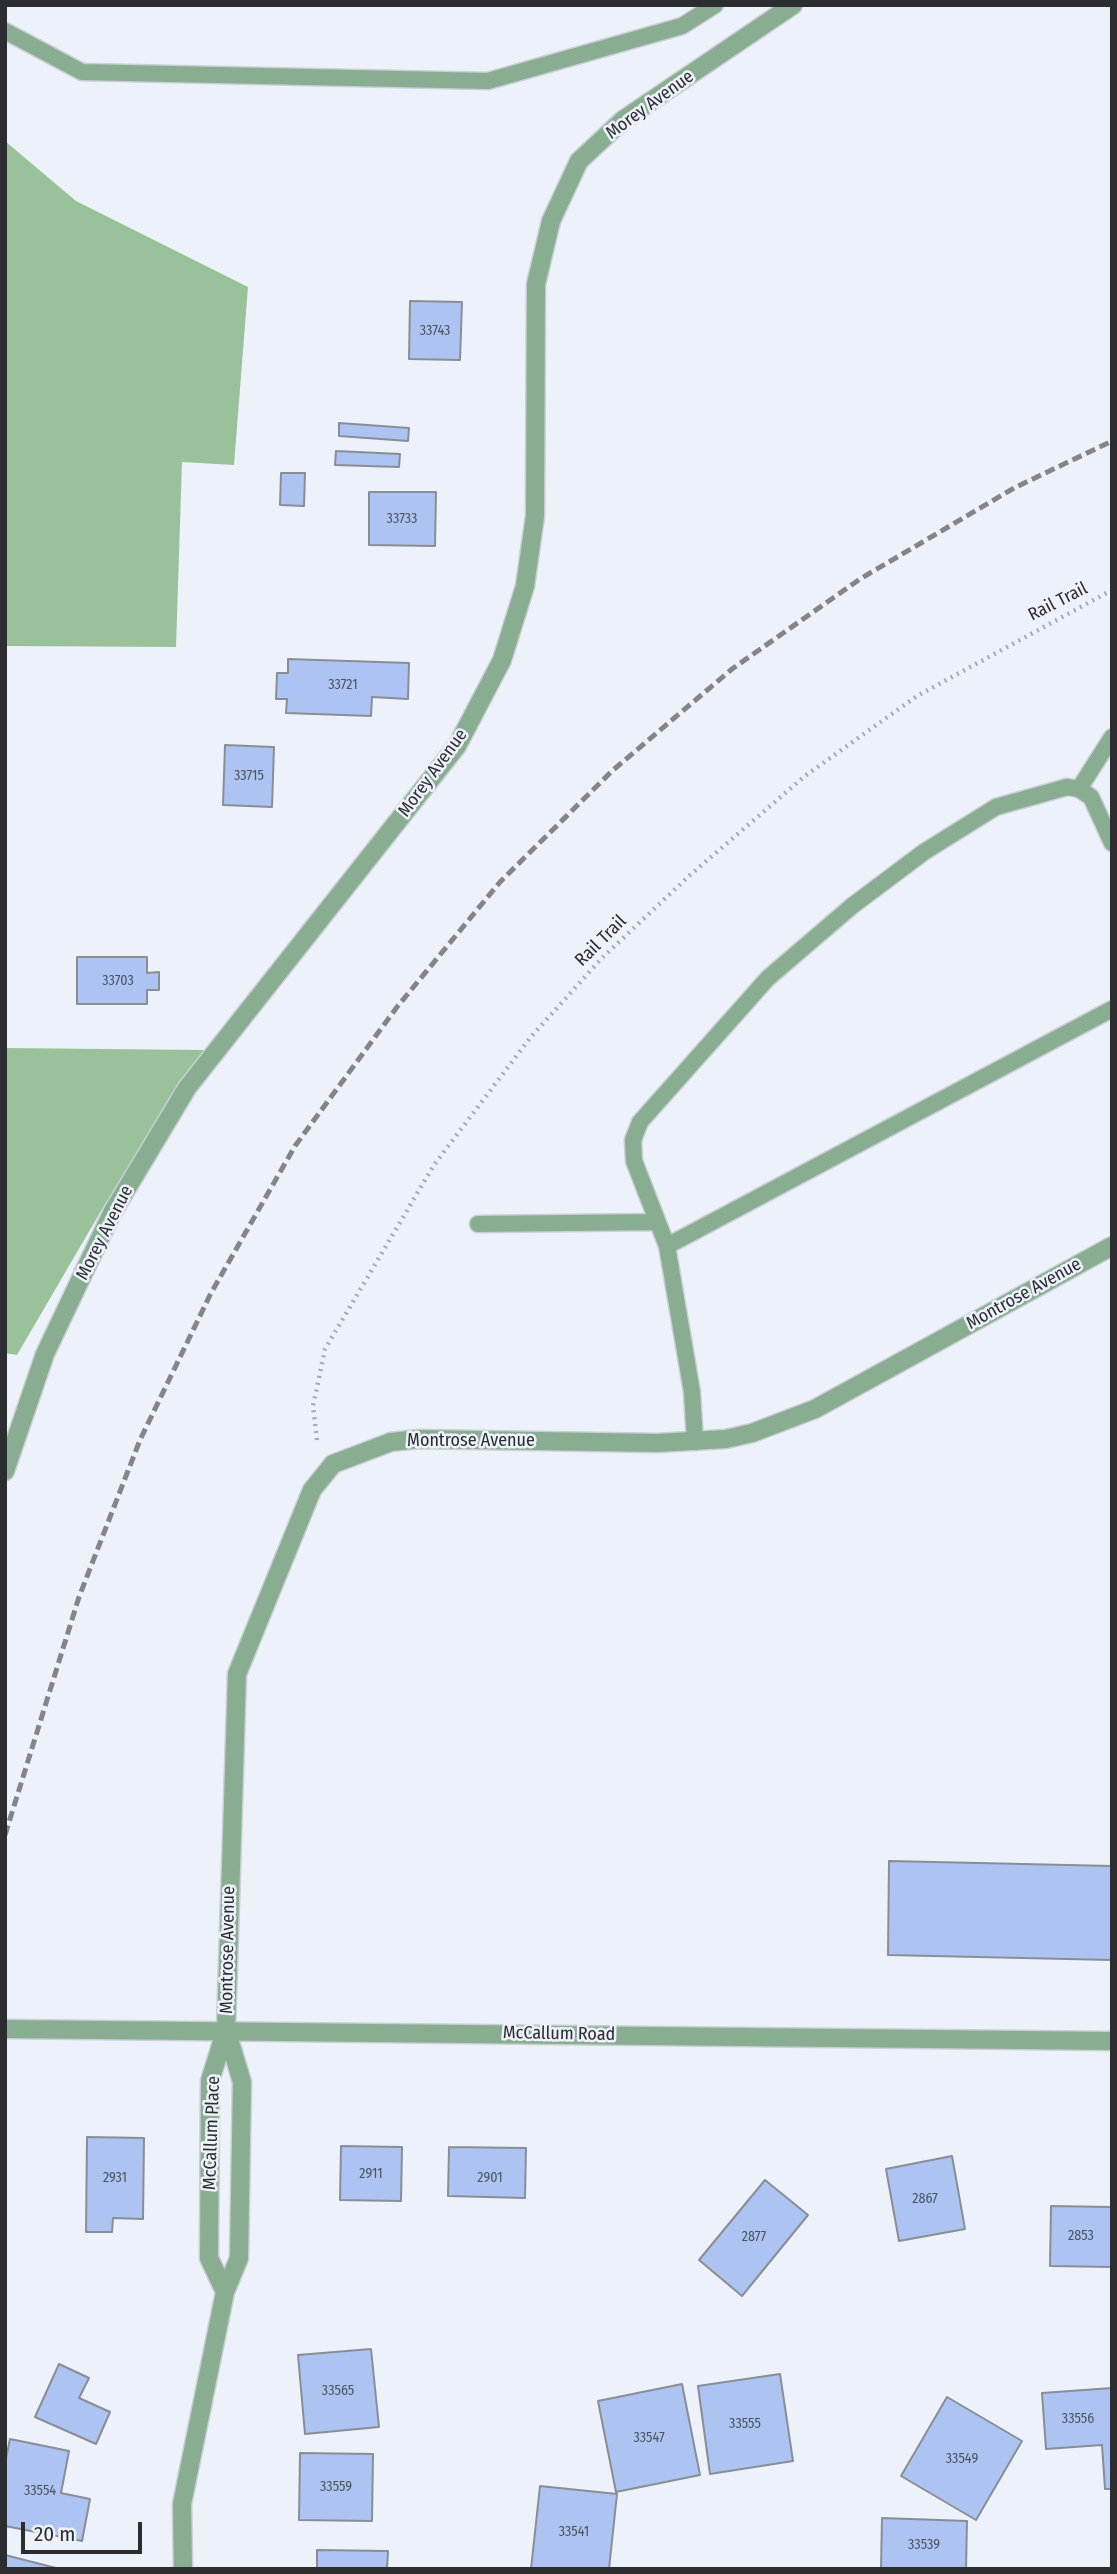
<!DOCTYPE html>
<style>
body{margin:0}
#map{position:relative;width:1117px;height:2574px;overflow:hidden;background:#edf2fa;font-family:"Fira Sans Condensed",sans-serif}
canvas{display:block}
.frame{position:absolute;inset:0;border:7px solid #2b2d30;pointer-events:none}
.scale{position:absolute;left:21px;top:2522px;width:121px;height:32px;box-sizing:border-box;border:4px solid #2b2d30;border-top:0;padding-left:9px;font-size:21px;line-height:24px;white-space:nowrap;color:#2b2d30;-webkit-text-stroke:5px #edf2fa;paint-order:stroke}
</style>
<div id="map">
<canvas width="1117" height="2574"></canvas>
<div class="frame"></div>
<div class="scale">20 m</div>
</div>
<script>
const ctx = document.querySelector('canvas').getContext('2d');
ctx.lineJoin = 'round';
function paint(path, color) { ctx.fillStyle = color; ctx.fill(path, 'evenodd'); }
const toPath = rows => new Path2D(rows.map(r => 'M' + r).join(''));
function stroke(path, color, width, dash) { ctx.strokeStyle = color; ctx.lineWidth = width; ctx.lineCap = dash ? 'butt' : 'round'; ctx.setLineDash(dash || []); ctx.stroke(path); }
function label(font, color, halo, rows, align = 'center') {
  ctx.font = font + ' "Fira Sans Condensed",sans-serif'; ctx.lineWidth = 5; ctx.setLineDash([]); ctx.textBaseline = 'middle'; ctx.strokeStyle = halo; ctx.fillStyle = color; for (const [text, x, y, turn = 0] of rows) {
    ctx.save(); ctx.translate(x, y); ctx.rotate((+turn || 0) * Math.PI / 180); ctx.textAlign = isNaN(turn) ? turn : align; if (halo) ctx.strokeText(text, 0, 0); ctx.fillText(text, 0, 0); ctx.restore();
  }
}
paint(toPath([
 [5,141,76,201,248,287,234,465,182,462,176,647,5,646],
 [5,1048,205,1050,177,1088,101,1211,17,1355,5,1353]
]), '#9ac29a');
const building = toPath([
 [410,301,462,302,460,360,409,359,410,301],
 [339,423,409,428,408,441,339,436,339,423],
 [336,451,400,454,399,467,335,465,336,451],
 [281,473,305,473,304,506,280,505,281,473],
 [369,492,436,492,435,546,369,545,369,492],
 [288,659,409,663,408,699,372,697,371,716,286,713,287,699,276,699,277,673,288,673,288,659],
 [225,745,274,747,272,807,223,805,225,745],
 [77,957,147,957,147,973,159,972,159,990,147,990,147,1004,77,1004,77,957],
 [889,1861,1112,1866,1112,1960,888,1955,889,1861],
 [87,2137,144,2138,143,2219,113,2218,112,2232,86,2232,87,2137],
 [341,2146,402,2147,401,2201,340,2200,341,2146],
 [449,2147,526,2148,525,2198,448,2196,449,2147],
 [952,2156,965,2229,899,2241,886,2169,952,2156],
 [765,2180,808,2215,742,2296,699,2260,765,2180],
 [1051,2206,1112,2207,1112,2267,1050,2266,1051,2206],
 [371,2349,379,2427,305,2434,298,2355,371,2349],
 [59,2364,89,2378,79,2398,110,2412,96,2444,35,2417,59,2364],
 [780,2374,793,2461,710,2474,698,2386,780,2374],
 [682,2384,700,2475,616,2492,598,2401,682,2384],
 [1112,2388,1112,2489,1105,2489,1102,2445,1046,2449,1042,2393,1112,2388],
 [947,2397,1022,2441,976,2520,901,2476,947,2397],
 [10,2439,69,2451,61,2493,90,2499,82,2541,5,2526,5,2463,10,2439],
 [300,2453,373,2454,372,2521,299,2520,300,2453],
 [540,2486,617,2494,609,2569,531,2569,540,2486],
 [882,2518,967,2521,966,2569,881,2569,882,2518],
 [317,2550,388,2551,387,2569,317,2569,317,2550],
 [5,2555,60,2569,5,2569,5,2555]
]);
paint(building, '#adc4f2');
stroke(building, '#898d95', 2);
const service = toPath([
 [5,31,82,72,488,81,682,26,715,5],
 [1079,789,1112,737],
 [478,1224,657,1222],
 [667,1246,1112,1009],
 [695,1442,692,1392,667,1246,634,1161,633,1140,640,1122,768,978,852,906,924,852,996,807,1067,787,1079,789,1091,797,1112,843]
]);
const minor = toPath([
 [5,1471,45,1354,112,1213,187,1088,457,746,502,660,525,586,535,516,536,284,551,221,579,161,623,120,793,5],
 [226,2029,242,2082,239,2258,225,2292,209,2258,210,2081,226,2029,237,1674,312,1490,333,1464,391,1442,419,1439,657,1443,726,1439,752,1433,815,1409,1112,1246],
 [183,2569,182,2504,225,2292]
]);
const tertiary = toPath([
 [5,2029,1112,2041]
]);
stroke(service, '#cacfd6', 19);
stroke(minor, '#cacfd6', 21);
stroke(tertiary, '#cacfd6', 21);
stroke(toPath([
 [317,1440,313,1406,325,1349,434,1165,530,1038,601,959,689,876,805,776,917,696,1112,590]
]), '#a7abb1', 4.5, [2, 5]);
stroke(service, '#88ad90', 16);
stroke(minor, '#88ad90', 18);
stroke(tertiary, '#88ad90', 18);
stroke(toPath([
 [5,1835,79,1597,140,1440,211,1293,295,1146,397,1007,500,882,612,771,732,669,860,579,1014,488,1112,441]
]), '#82858a', 5, [10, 5]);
label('14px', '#4c5360', null, [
 ["33743",435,331],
 ["33733",402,519],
 ["33721",343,685],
 ["33715",249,776],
 ["33703",118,981],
 ["2911",371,2174],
 ["2931",115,2178],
 ["2901",490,2178],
 ["2867",925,2199],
 ["2853",1081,2236],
 ["2877",754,2237],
 ["33565",338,2391],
 ["33556",1078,2419],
 ["33555",745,2424],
 ["33547",649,2438],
 ["33549",962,2459],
 ["33559",336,2487],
 ["33554",40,2491],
 ["33541",574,2532],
 ["33539",924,2545]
]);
label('18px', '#2b2d30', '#edf2fa', [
 ["Morey Avenue",650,105,-36],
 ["Rail Trail",1058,602,-27],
 ["Morey Avenue",433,773,-54],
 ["Rail Trail",601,941,-45],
 ["Morey Avenue",105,1233,-63],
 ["Montrose Avenue",1024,1294,-29],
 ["Montrose Avenue",471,1441],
 ["Montrose Avenue",228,1950,-89],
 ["McCallum Road",559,2034,1],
 ["McCallum Place",212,2133,-88]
]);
</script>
